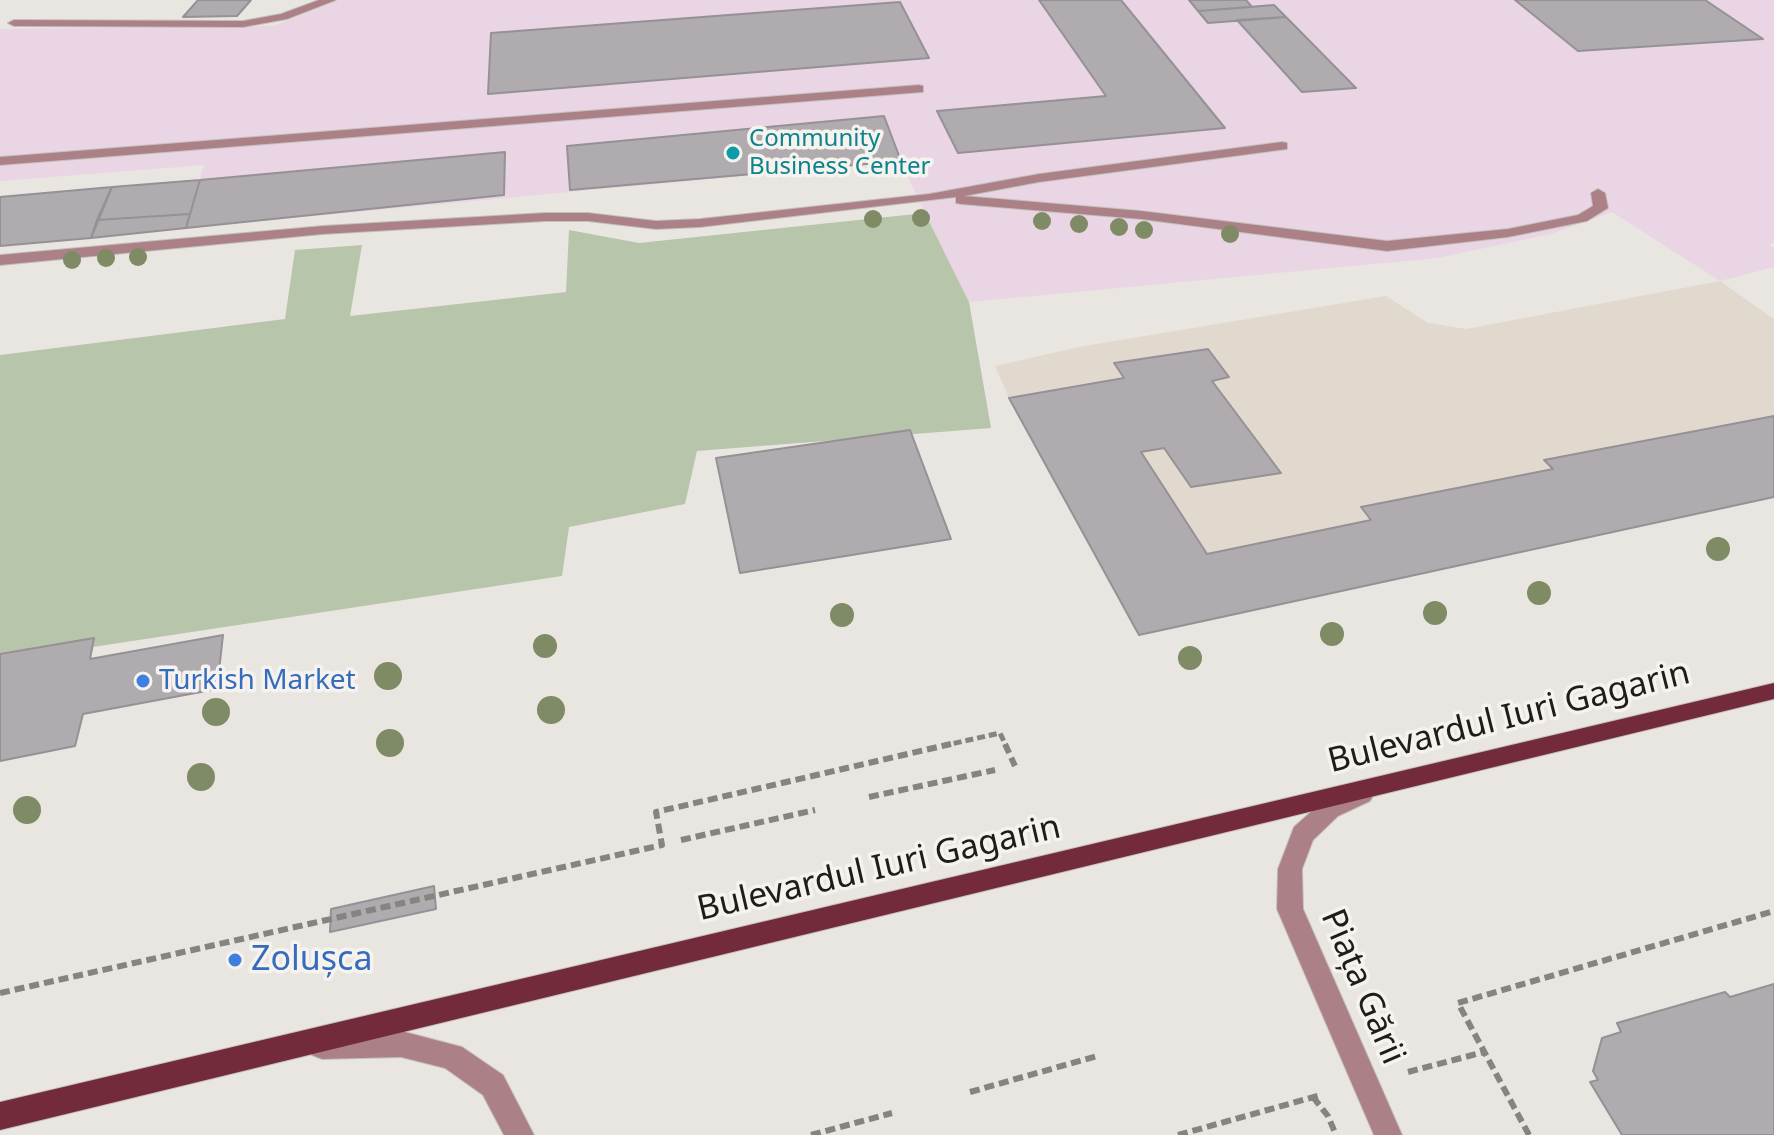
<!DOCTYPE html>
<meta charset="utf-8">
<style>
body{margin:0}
canvas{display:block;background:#e9e5e0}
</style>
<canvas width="1774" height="1135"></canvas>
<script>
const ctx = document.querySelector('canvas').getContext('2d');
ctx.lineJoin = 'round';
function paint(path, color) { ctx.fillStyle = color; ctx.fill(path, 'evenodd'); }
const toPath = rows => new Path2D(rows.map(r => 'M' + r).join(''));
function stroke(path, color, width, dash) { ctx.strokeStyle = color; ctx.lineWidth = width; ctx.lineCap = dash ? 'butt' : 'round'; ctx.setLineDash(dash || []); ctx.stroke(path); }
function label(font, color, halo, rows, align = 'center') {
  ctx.font = font + ' "Noto Sans",sans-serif'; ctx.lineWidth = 7; ctx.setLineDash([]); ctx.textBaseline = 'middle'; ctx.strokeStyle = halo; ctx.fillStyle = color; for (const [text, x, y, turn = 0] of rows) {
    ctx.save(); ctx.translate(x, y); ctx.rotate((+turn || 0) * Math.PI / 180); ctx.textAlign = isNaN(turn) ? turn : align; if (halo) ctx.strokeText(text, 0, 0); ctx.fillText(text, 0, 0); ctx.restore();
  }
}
paint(toPath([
 [1720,281,1774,319,1774,497,1139,635,1009,398,995,366,1079,347,1386,296,1428,323,1466,329]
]), '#e2d9ce');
paint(toPath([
 [339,0,1774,0,1774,243,1769,245,1774,248,1774,267,1720,281,1612,212,1551,234,1437,258,969,302,900,161,186,228,204,165,0,181,0,29,274,26]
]), '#e9d5e4');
paint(toPath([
 [925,213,969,302,991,428,697,451,685,504,569,527,562,576,0,661,0,355,285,319,295,250,362,245,350,316,566,292,569,230,639,243]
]), '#b7c6aa');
const building = toPath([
 [198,0,251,0,237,16,183,17,198,0],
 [1039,0,1121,0,1225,128,958,153,937,111,1106,96,1039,0],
 [1189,0,1246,0,1252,7,1198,11,1189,0],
 [1515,0,1705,0,1763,39,1578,51,1515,0],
 [900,2,929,58,488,94,491,33,900,2],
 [1274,5,1286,17,1208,23,1198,11,1274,5],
 [1286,17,1356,88,1302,92,1237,20,1286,17],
 [884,116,901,161,570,190,567,146,884,116],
 [505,152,504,195,186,228,200,180,505,152],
 [200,180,190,214,97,220,112,187,200,180],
 [112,187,91,238,0,246,0,197,112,187],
 [190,214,186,228,91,238,97,220,190,214],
 [1208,349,1229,377,1212,381,1281,473,1191,487,1164,448,1141,452,1207,554,1371,520,1361,507,1553,469,1544,460,1774,416,1774,497,1139,635,1009,398,1124,378,1114,363,1208,349],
 [910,430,951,539,740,573,716,458,910,430],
 [223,635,217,689,83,714,75,746,0,761,0,654,94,638,90,659,223,635],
 [434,886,436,909,330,932,331,909,434,886],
 [1774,984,1774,1135,1622,1135,1590,1082,1598,1080,1593,1071,1602,1038,1621,1032,1617,1023,1725,992,1730,997,1774,984]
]);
paint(building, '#afabaf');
stroke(building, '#959196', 2);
const minor = toPath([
 [319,0,336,0,287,19,243,27,14,26,8,23,14,20,243,21,281,14,319,0],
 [919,85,923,86,923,92,0,165,0,157,919,85],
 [1282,142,1287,143,1287,149,1039,182,964,196,1141,211,1387,241,1508,229,1578,215,1593,206,1591,193,1598,189,1605,193,1608,208,1587,221,1508,237,1387,251,1141,219,961,204,956,203,956,197,700,227,656,229,588,221,545,221,323,234,0,265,0,255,323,226,545,213,588,213,656,221,700,219,929,194,1039,174,1282,142],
 [1362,784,1370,787,1374,794,1370,801,1338,816,1313,840,1302,869,1303,909,1402,1135,1374,1135,1277,909,1278,869,1294,827,1322,802,1362,784],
 [401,1031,462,1047,503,1075,534,1135,504,1135,483,1095,445,1068,401,1057,322,1059,312,1055,308,1046,312,1037,322,1033,401,1031]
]);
const major = toPath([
 [1774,683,1774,699,0,1130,0,1102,1774,683]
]);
stroke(minor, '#c4c1bd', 2);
stroke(major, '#c4c1bd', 2);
stroke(toPath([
 [942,746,1000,733,1006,746]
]), '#868480', 5, [8, 4]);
stroke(toPath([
 [1005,744,1015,766],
 [869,797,995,770],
 [681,840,815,810],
 [0,993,662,845,656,812,951,744],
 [1408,1072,1484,1052],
 [970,1092,1097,1056],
 [1313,1097,1328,1116,1336,1135],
 [811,1135,892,1113],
 [1178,1135,1321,1095],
 [1529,1135,1458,1003,1774,911]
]), '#868480', 6, [10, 5]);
paint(minor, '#ac8087');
paint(major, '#732a3b');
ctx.fillStyle = '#7f8b65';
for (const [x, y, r] of [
 [921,218,9],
 [873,219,9],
 [1042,221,9],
 [1079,224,9],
 [1119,227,9],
 [1144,230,9],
 [1230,234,9],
 [138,257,9],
 [106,258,9],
 [72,260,9],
 [1718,549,12],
 [1539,593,12],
 [1435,613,12],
 [842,615,12],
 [1332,634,12],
 [545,646,12],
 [1190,658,12],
 [388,676,14],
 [551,710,14],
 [216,712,14],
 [390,743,14],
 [201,777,14],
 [27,810,14]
]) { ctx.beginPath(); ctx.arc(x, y, r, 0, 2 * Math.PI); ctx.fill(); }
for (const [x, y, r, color] of [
 [733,153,8,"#0f9aa8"],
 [143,681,8,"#3f7fe0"],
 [235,960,8,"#3f7fe0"]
]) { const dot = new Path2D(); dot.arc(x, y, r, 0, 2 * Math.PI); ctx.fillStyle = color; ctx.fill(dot); stroke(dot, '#f6f2ed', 3); }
label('24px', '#0d838f', '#f6f2ed', [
 ["Community",749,139],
 ["Business Center",749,167]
], 'left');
label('28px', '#366cbe', '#f6f2ed', [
 ["Turkish Market",159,681]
], 'left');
label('34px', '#1e1d1b', '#f6f2ed', [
 ["Bulevardul Iuri Gagarin",1509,718,-14],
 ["Bulevardul Iuri Gagarin",879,869,-13],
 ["Piața Gării",1362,987,67]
]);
label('34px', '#366cbe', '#f6f2ed', [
 ["Zolușca",251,960]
], 'left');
</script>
